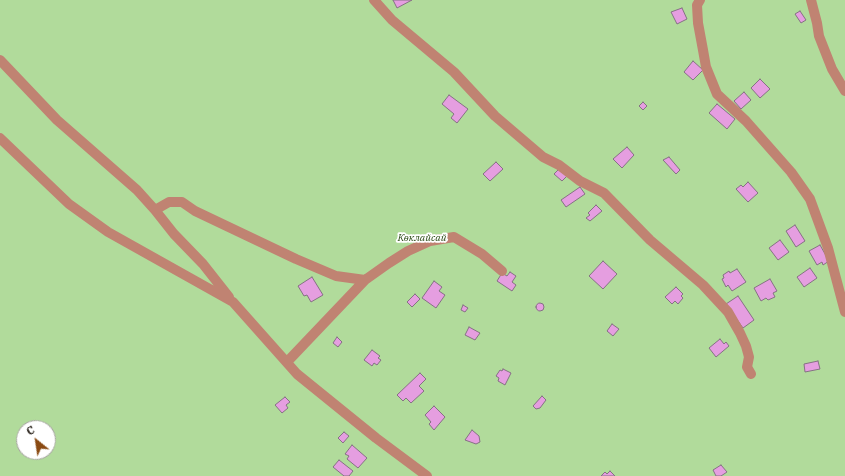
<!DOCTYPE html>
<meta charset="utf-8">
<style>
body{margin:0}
#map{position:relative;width:845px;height:476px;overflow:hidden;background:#efdac5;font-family:"IBM Plex Serif",serif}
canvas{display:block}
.north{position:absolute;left:16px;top:420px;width:40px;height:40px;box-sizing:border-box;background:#fff;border:1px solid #a7a4a1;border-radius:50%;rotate:330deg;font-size:11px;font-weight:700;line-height:16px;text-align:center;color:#221b13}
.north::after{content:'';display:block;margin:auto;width:14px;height:18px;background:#8a4a12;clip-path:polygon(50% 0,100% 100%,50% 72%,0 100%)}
</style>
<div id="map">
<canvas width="845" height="476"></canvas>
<div class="north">С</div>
</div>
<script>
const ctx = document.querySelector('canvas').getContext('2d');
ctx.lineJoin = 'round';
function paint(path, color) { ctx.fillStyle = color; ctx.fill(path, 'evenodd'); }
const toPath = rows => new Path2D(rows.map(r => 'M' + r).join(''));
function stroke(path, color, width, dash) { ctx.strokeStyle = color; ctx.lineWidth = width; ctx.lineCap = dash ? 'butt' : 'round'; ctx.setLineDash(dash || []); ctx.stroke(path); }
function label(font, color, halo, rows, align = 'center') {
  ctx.font = font + ' "IBM Plex Serif",serif'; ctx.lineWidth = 3.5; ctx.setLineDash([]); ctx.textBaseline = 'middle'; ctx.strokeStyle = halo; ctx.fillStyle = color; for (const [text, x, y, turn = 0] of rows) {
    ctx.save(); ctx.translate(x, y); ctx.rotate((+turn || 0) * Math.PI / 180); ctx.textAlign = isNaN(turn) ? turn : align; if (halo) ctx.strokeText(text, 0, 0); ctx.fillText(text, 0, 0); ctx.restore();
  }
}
paint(toPath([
 [0,0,845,0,845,476,0,476],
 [24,428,48,428,48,452,24,452]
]), '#b1db9b');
const building = toPath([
 [393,0,412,0,397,8,393,0],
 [682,8,687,19,677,24,671,12,682,8],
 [800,11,806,20,801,23,795,14,800,11],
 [693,61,703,70,693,80,684,72,693,61],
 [760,79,770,89,760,98,751,88,760,79],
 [744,92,751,100,741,109,734,101,744,92],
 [449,95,468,109,457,123,451,118,454,114,442,104,449,95],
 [643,102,647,106,643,110,639,106,643,102],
 [717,104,735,119,727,129,709,113,717,104],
 [627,147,634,155,622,168,613,159,627,147],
 [669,157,680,170,676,174,663,160,669,157],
 [496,162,503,169,490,181,483,174,496,162],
 [559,169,567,176,562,181,554,174,559,169],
 [748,182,758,193,748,202,736,189,741,185,743,187,748,182],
 [580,187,585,194,566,207,561,200,580,187],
 [596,205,602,211,590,221,586,218,590,215,588,213,596,205],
 [795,225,805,241,796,247,786,231,795,225],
 [780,240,789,252,778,260,769,248,780,240],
 [820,245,829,261,823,265,822,262,817,265,809,251,820,245],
 [603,261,617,274,603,289,589,276,603,261],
 [810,268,817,278,804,287,797,277,810,268],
 [737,269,746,282,732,291,728,285,726,287,722,279,724,278,723,275,729,271,730,273,737,269],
 [510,272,516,276,512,282,516,285,512,291,497,281,502,273,507,276,510,272],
 [312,277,323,295,311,302,307,295,304,296,298,286,312,277],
 [770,279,777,291,773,293,775,297,768,300,766,298,761,301,754,288,770,279],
 [434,281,442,287,439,291,445,295,436,308,422,298,434,281],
 [676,287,683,294,681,296,683,298,678,304,675,301,672,304,665,297,676,287],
 [415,294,420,299,412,307,407,302,415,294],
 [738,296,754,320,743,328,726,304,738,296],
 '536 307a4 4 0 1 1 8 0a4 4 0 1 1-8 0Z',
 [463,305,468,308,465,312,461,310,463,305],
 [612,324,619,329,613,336,607,331,612,324],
 [469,327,480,333,475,340,465,335,469,327],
 [337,337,342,342,338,347,333,343,337,337],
 [720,339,724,344,726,342,729,346,716,357,709,348,720,339],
 [372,350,380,356,378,358,381,360,377,365,374,363,372,366,364,360,372,350],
 [818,361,820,369,805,372,804,364,818,361],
 [503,369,511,373,505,385,498,381,499,378,496,376,500,370,502,371,503,369],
 [420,373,426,379,419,386,424,391,411,403,406,398,403,401,397,395,420,373],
 [542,396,546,400,540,408,536,409,533,406,542,396],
 [285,397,290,402,286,405,288,408,282,413,275,405,285,397],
 [434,406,445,417,434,430,429,424,431,422,425,415,434,406],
 [472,430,479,436,480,442,476,444,465,440,472,430],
 [344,432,349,436,343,443,338,438,344,432],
 [352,445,367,458,358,468,347,459,349,456,345,454,352,445],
 [339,460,353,471,349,476,344,476,333,467,339,460],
 [721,465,727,472,721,476,716,476,713,470,721,465],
 [610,471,615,476,601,476,605,472,607,474,610,471]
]);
paint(building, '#e59ee0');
stroke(building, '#867284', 1);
stroke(toPath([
 [374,0,392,20,454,72,495,116,543,157,559,165,580,181,604,193,650,240,703,285,728,312,740,333,746,346,749,357,747,367,751,374],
 [700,0,697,5,698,23,703,50,706,67,717,94,746,121,791,172,810,199,828,248,845,312],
 [811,0,817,23,819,36,832,69,845,91],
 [0,60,57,120,137,190,155,210,174,234,203,264,229,297],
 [0,138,69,204,108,232,233,302,297,374,376,438,427,476],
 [155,210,169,202,182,202,195,211,296,259,336,276,365,280],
 [287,362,365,280,389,263,408,251,430,241,454,237,482,254,502,271]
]), '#c08372', 10);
label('italic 10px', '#264610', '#fff', [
 ["Көклайсай",422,238]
]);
</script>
